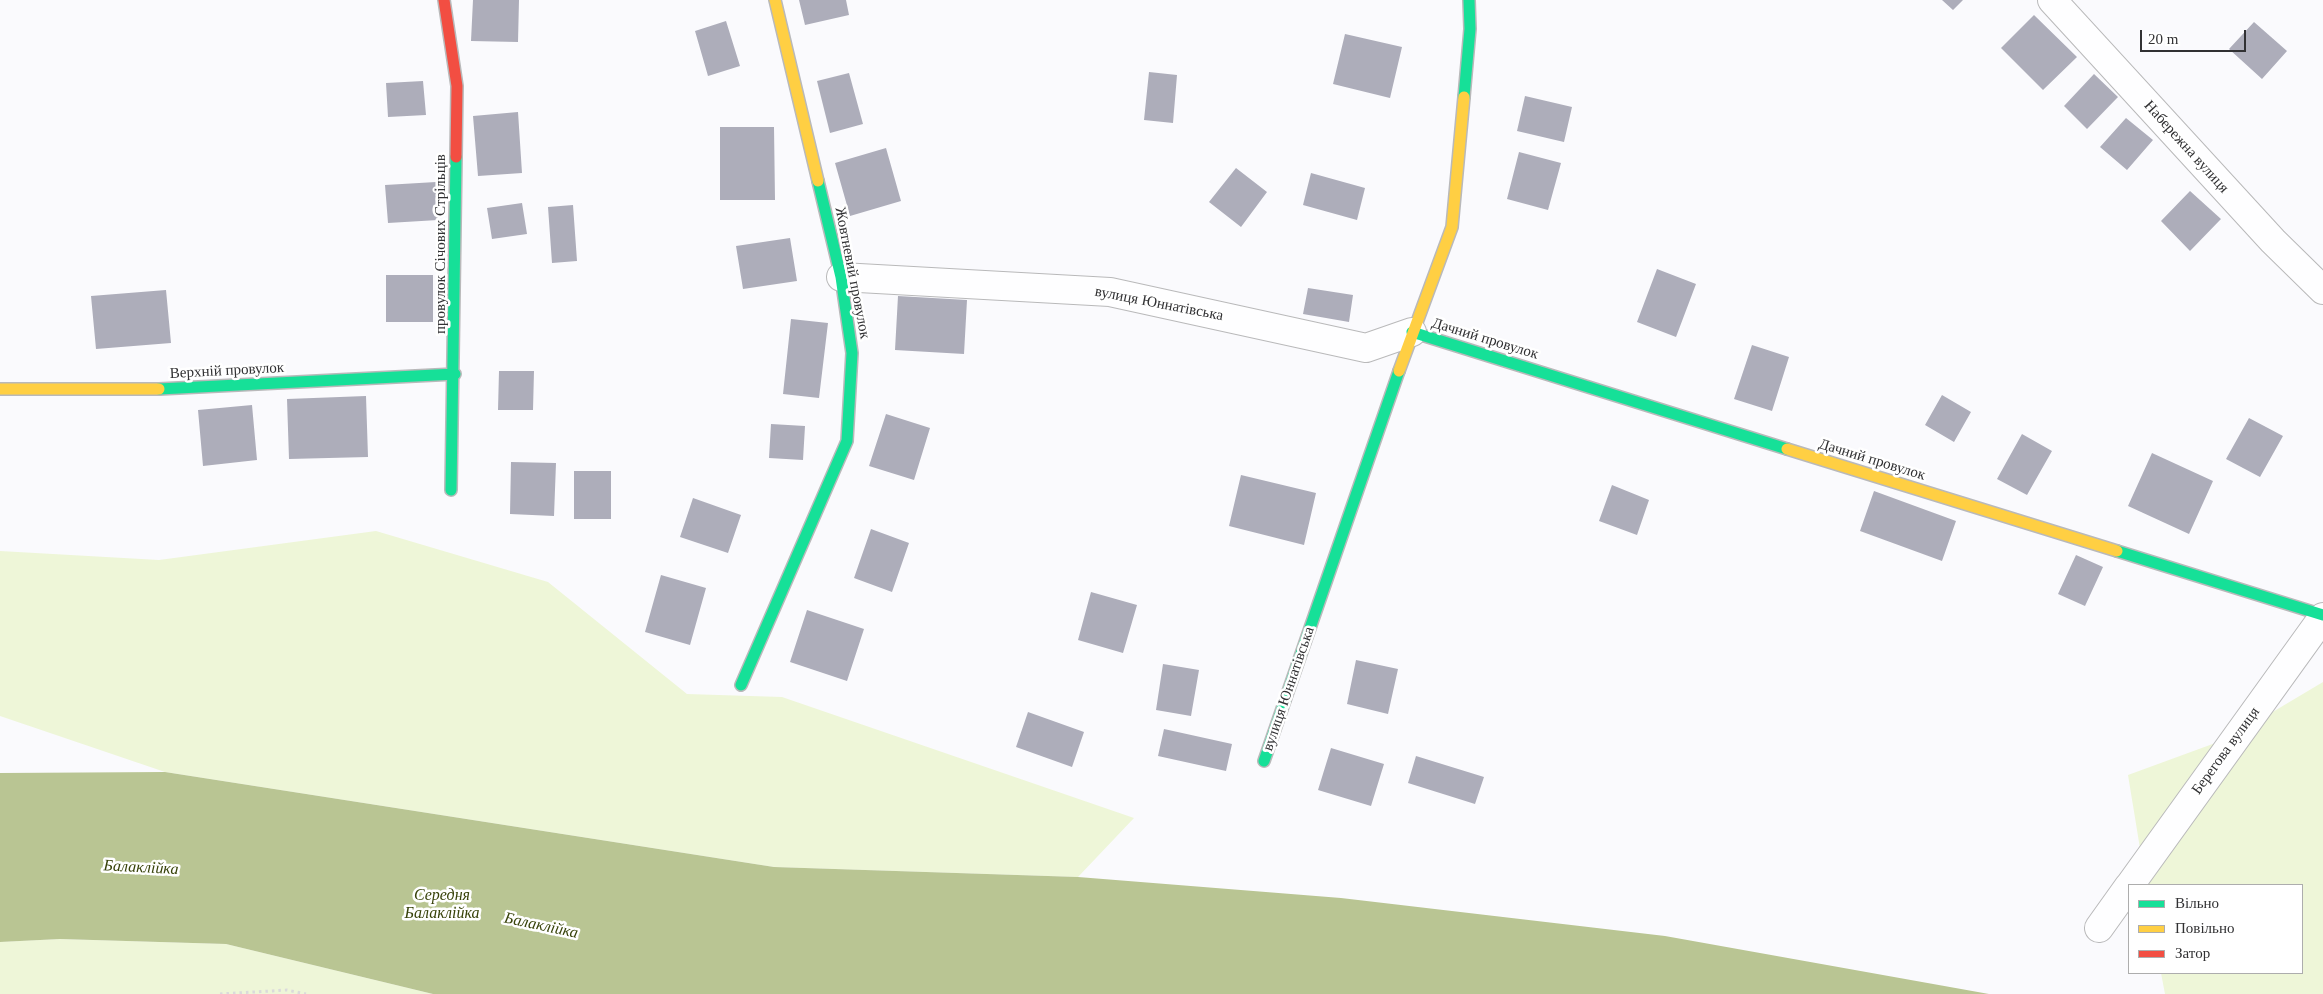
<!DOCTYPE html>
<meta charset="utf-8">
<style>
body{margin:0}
#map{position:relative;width:2323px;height:994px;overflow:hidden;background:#fafafd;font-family:Georgia,serif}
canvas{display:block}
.legend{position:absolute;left:2128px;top:884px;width:175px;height:90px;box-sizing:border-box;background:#fff;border:1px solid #adadad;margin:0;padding:6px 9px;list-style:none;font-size:15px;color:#313133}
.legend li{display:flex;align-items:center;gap:10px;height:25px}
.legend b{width:25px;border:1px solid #adadad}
.scale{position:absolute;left:2140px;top:30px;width:106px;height:22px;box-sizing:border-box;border:2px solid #313133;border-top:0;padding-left:6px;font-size:15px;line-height:18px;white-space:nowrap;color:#313133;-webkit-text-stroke:4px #fff;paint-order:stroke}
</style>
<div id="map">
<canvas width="2323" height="994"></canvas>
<ul class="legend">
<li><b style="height:6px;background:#16e098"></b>Вільно</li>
<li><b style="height:6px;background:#ffcf43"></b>Повільно</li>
<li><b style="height:6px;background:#f24e42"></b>Затор</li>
</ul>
<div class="scale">20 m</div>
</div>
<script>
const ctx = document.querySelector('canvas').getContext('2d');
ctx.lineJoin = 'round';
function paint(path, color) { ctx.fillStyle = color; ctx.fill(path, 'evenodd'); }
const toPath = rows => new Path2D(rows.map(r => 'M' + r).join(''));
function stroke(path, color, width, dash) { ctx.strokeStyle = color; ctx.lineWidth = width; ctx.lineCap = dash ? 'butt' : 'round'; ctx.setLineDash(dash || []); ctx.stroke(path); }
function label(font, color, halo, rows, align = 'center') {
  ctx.font = font + ' Georgia,serif'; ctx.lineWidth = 5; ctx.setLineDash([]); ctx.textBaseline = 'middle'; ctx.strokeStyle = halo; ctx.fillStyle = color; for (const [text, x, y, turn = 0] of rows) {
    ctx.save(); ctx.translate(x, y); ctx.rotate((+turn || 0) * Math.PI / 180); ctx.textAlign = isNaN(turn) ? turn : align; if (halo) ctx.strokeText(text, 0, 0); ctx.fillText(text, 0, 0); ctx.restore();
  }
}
paint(toPath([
 [376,531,548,582,687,694,782,697,1134,818,1078,877,774,867,165,772,0,716,0,551,159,560],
 [2323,682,2323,994,2165,994,2161,973,2302,973,2302,885,2146,885,2128,775,2229,738],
 [60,939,226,944,433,994,0,994,0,942]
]), '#eef6d8');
paint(toPath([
 [165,772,774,867,1078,877,1341,898,1665,936,1989,994,433,994,226,944,60,939,0,942,0,773]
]), '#b9c593');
paint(toPath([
 [473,0,519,0,518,42,471,41],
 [799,0,846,0,849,15,805,25],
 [1942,0,1963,0,1953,10],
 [2034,15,2077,57,2043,90,2001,48],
 [726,21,740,66,708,76,695,31],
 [2254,22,2287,51,2262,79,2229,49],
 [1345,34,1402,47,1390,98,1333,84],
 [1149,72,1177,75,1173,123,1144,120],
 [849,73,863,124,830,133,817,81],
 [2094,74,2118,97,2087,129,2064,106],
 [423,81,426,115,388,117,386,83],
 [1525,96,1572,107,1564,142,1517,131],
 [518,112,522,173,478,176,473,116],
 [2126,118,2153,140,2127,170,2100,147],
 [720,127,774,127,775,200,720,200],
 [886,148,901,201,850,216,835,163],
 [1519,152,1561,163,1548,210,1507,199],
 [1236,168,1267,192,1241,227,1209,202],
 [1311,173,1365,188,1357,220,1303,205],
 [436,182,438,220,388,223,385,185],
 [2190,191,2221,219,2190,251,2161,221],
 [522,203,527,234,492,239,487,208],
 [573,205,577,261,552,263,548,207],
 [790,238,797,281,743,289,736,246],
 [1657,269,1696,284,1676,337,1637,322],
 [386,275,433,275,433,322,386,322],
 [1308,288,1353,295,1349,322,1303,314],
 [166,290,171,343,96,349,91,296],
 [898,296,967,300,964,354,895,350],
 [791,319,828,323,819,398,783,394],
 [1752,345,1789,357,1772,411,1734,399],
 [499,371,534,371,533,410,498,410],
 [1942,395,1971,412,1954,442,1925,425],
 [366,396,368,457,289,459,287,399],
 [252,405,257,460,203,466,198,410],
 [886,414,930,428,914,480,869,466],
 [2249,418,2283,436,2260,477,2226,459],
 [771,424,805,426,803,460,769,458],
 [2022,434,2052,451,2027,495,1997,479],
 [2152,453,2213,481,2189,534,2128,506],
 [511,462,556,463,554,516,510,514],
 [574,471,611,471,611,519,574,519],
 [1241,475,1316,493,1304,545,1229,526],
 [1612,485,1649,500,1637,535,1599,521],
 [1874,491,1956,521,1942,561,1860,531],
 [693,498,741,515,728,553,680,537],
 [871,529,909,543,892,592,854,578],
 [2076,555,2103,567,2085,606,2058,594],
 [661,575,706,588,690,645,645,632],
 [1091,592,1137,605,1123,653,1078,640],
 [807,610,864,629,847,681,790,662],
 [1356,660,1398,669,1388,714,1347,704],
 [1163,664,1199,670,1191,716,1156,710],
 [1028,712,1084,732,1072,767,1016,747],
 [1164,729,1232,744,1226,771,1158,756],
 [1331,748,1384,764,1371,806,1318,790],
 [1416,756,1484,777,1475,804,1408,783]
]), '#adadba');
const street = toPath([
 [2052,0,2273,241,2323,290],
 [841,277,1110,292,1366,348,1412,332],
 [2130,885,2323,617],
 [2099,928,2129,886]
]);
const fast = toPath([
 [1464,97,1470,29,1469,0],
 [1412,332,1787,449],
 [159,389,455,374],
 [451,490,456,157],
 [2117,551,2323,615],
 [741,685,847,441,852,353,841,277,818,181],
 [1264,761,1399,371]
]);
const slow = toPath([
 [775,0,818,181],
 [1399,371,1452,227,1464,97],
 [0,389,159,389],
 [1787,449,2117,551]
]);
const jam = toPath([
 [444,0,457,86,456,157]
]);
stroke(street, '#b9b9ba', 30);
stroke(fast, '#b9b9ba', 14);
stroke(slow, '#b9b9ba', 14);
stroke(jam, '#b9b9ba', 14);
stroke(toPath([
 [220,994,287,990,306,994]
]), '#dadadb', 3, [2.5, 4]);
stroke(street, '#fefeff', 28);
stroke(fast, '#16e098', 11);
stroke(slow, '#ffcf43', 11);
stroke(jam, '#f24e42', 11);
label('15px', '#313133', '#fff', [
 ["Набережна вулиця",2186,147,48],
 ["провулок Січових Стрільців",441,244,-90],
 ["Жовтневий провулок",852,273,79],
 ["вулиця Юннатівська",1159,304,11],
 ["Дачний провулок",1485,339,17],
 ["Верхній провулок",227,371,-3],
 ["Дачний провулок",1872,460,17],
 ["вулиця Юннатівська",1289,689,-71],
 ["Берегова вулиця",2226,751,-54]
]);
label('italic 16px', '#374209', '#fff', [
 ["Балаклійка",141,868,3],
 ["Середня",442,896],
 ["Балаклійка",442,914],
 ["Балаклійка",541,926,12]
]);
</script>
